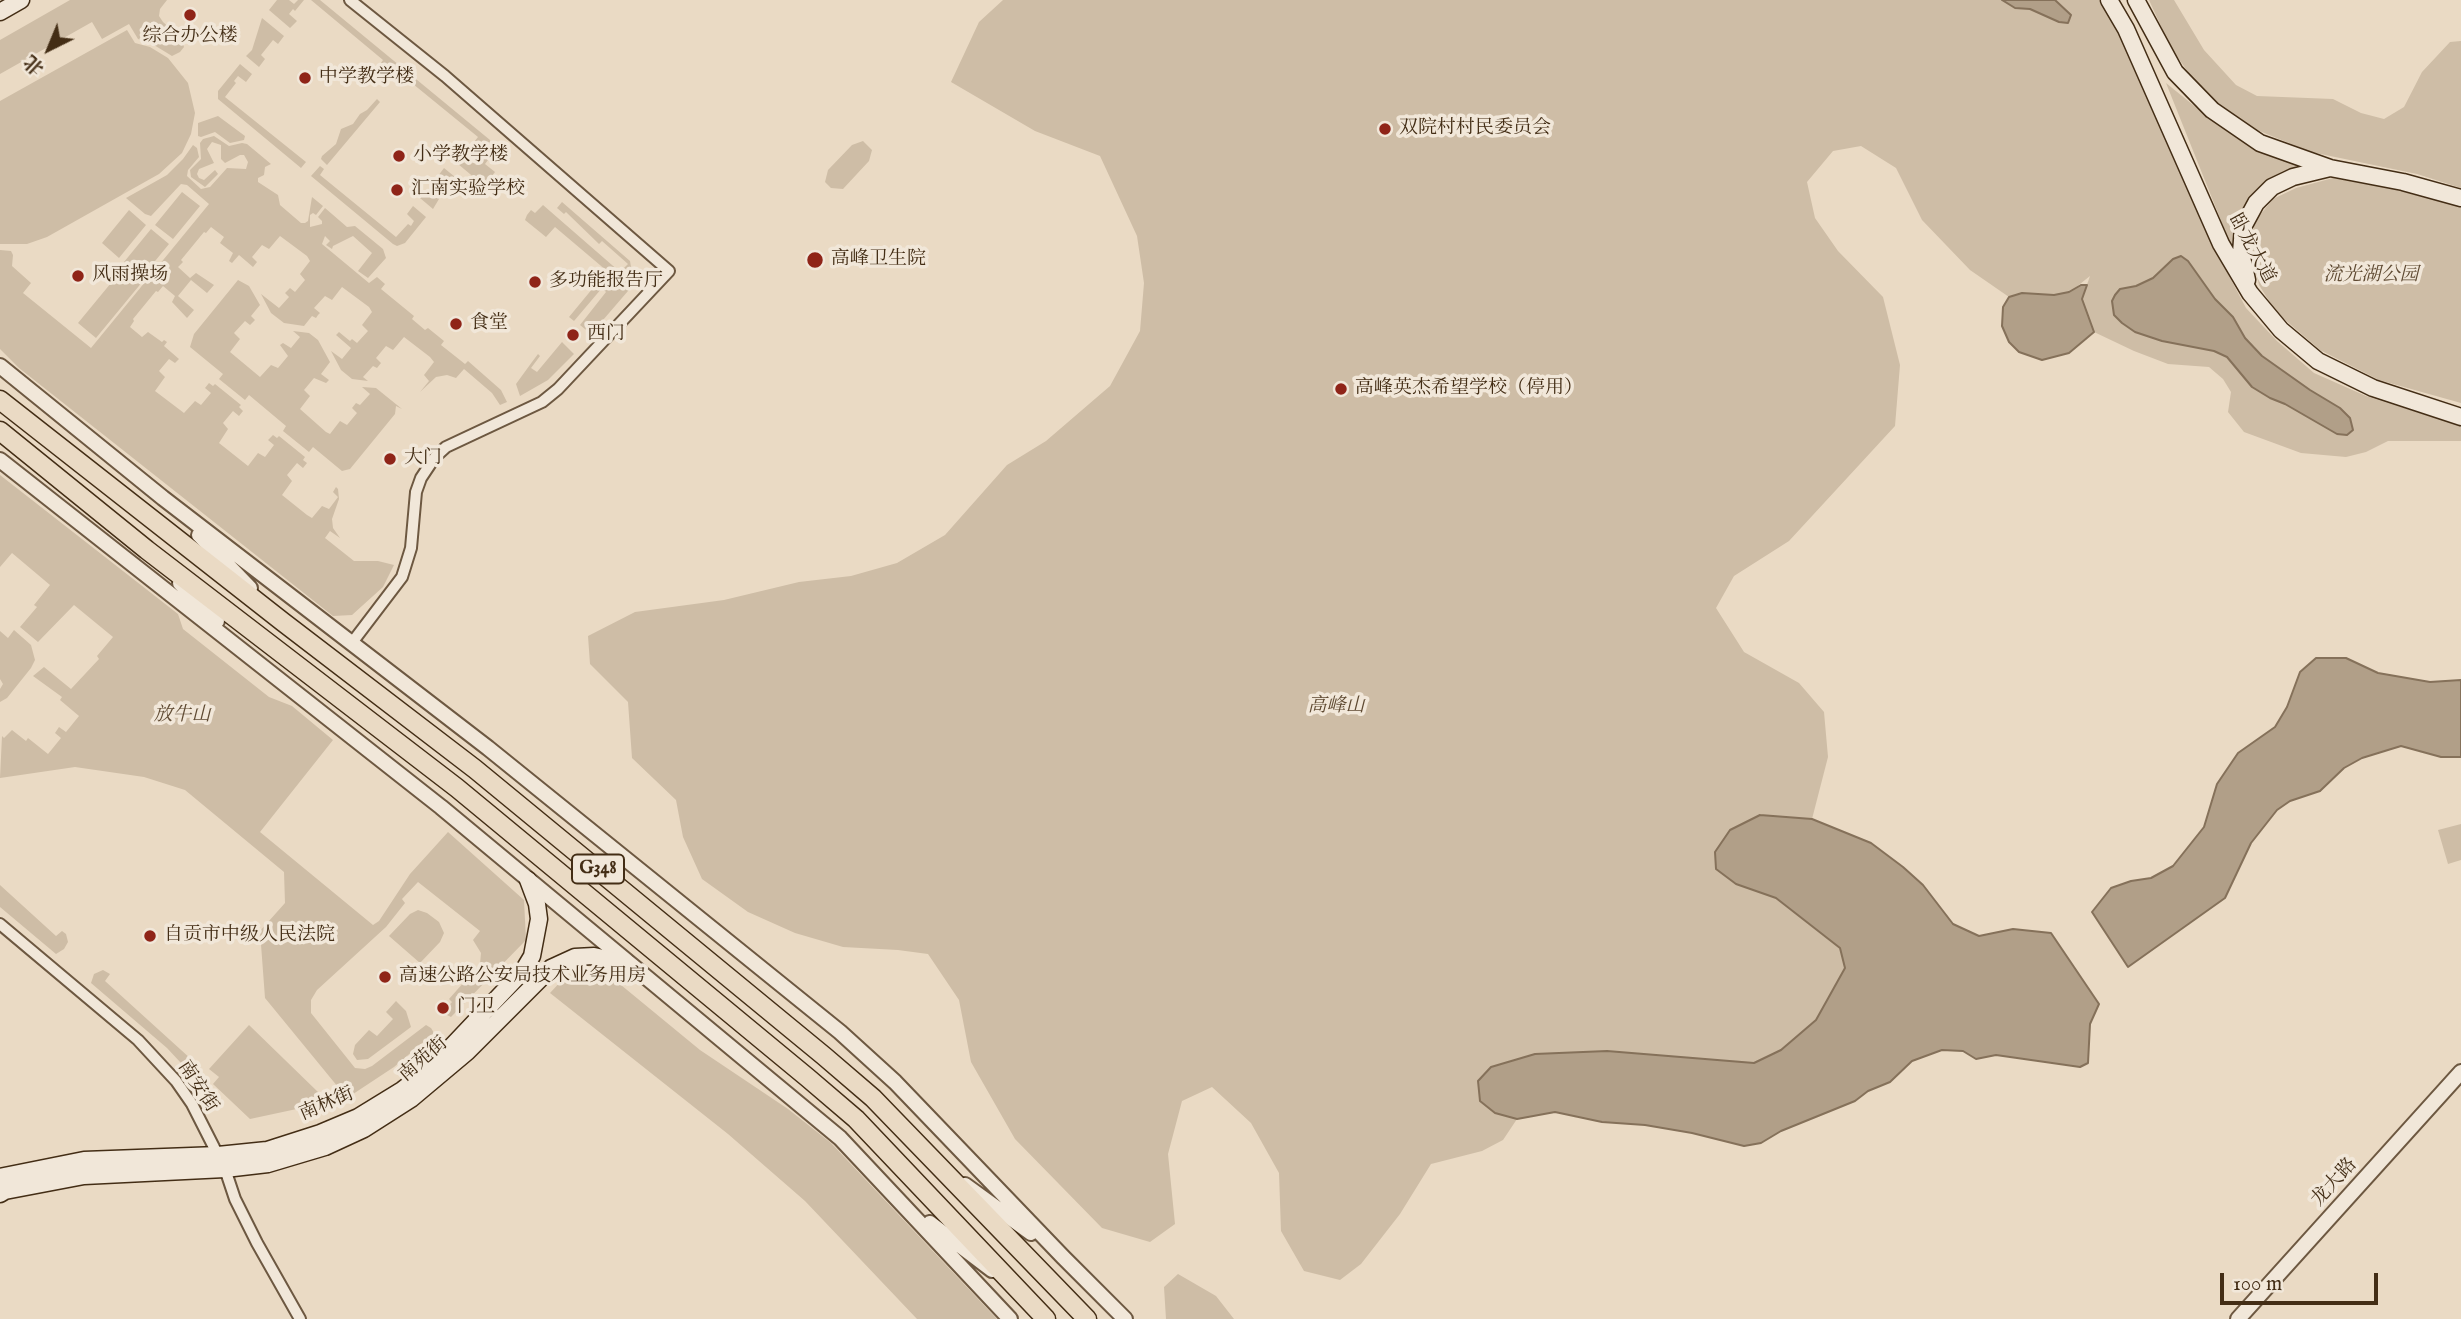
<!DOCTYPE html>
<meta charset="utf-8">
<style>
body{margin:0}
#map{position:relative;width:2461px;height:1319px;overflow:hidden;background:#eadac4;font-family:"IM FELL English","Noto Serif SC",serif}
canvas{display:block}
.north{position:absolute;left:14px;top:14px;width:70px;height:70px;-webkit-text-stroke:5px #f1e7d9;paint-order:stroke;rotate:223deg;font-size:19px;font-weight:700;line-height:28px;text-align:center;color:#432d15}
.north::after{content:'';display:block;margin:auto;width:24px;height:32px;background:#432d15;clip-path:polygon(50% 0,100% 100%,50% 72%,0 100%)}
.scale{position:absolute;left:2220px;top:1273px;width:158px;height:32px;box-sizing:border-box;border:4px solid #432d15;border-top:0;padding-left:9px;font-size:21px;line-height:24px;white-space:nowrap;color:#432d15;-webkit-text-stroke:5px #f1e7d9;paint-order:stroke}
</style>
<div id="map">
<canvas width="2461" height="1319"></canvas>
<div class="north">北</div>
<div class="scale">100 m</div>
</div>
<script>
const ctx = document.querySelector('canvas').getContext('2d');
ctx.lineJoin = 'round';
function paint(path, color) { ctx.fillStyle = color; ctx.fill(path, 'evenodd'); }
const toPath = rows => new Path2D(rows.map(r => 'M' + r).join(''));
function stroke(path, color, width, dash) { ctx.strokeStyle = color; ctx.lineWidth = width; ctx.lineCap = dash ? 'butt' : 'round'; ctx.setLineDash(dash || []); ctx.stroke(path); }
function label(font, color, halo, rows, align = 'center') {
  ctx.font = font + ' "IM FELL English","Noto Serif SC",serif'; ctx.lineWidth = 7; ctx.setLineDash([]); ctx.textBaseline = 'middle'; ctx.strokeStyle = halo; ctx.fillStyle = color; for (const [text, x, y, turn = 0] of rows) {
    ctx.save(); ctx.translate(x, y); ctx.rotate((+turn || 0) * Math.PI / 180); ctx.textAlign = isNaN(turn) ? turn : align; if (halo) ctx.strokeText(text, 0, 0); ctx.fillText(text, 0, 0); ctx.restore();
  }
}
paint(toPath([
 [70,0,167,0,160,9,159,16,163,22,181,38,184,47,180,52,172,56,154,45,138,39,129,24,102,39,92,22,0,74,0,40],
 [277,0,289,0,294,4,298,0,304,0,295,11,293,9,289,14,297,21,290,28,269,10],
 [311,0,320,0,490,140,491,156,485,164,495,172,491,177,495,181,488,189,452,159,457,152,466,158,469,154,467,151,478,137,402,75,397,81,379,66,383,60],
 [1003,0,2099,0,2119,33,2216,251,2246,308,2277,341,2314,373,2366,396,2461,426,2461,441,2388,441,2366,452,2346,457,2301,453,2244,432,2228,412,2231,392,2223,379,2209,367,2168,364,2134,351,2094,332,2082,299,2090,276,2070,292,2054,295,2022,293,2009,297,1970,270,1922,220,1896,168,1861,146,1833,151,1807,182,1815,218,1838,251,1883,297,1900,365,1895,426,1789,541,1734,576,1716,608,1744,652,1799,683,1824,712,1828,757,1812,819,1760,815,1730,830,1715,852,1716,869,1736,884,1776,898,1840,948,1845,968,1816,1020,1781,1050,1754,1063,1607,1051,1535,1054,1495,1113,1517,1119,1503,1140,1482,1151,1431,1164,1400,1214,1361,1264,1340,1280,1304,1271,1281,1231,1279,1173,1251,1123,1212,1087,1182,1101,1168,1154,1175,1224,1150,1242,1102,1228,1015,1139,971,1062,959,1000,928,954,898,950,843,947,795,933,748,912,702,879,683,837,676,800,632,758,628,702,590,664,588,636,635,612,724,600,799,582,851,576,897,563,945,535,1007,465,1046,441,1110,386,1140,331,1144,283,1137,236,1100,156,1035,131,951,82,979,22],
 [2149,0,2174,0,2204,50,2236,85,2257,96,2333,99,2361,113,2384,119,2404,107,2422,72,2450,42,2461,41,2461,188,2417,174,2311,152,2257,130,2216,102,2190,75,2170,46],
 [262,18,284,36,278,44,273,40,261,55,265,59,259,67,246,56,252,50],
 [127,30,135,43,150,47,168,58,188,83,195,113,191,134,182,153,159,174,47,237,27,244,0,244,0,101],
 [240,64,252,74,246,82,238,76,234,81,236,83,225,97,306,162,301,168,218,99,218,91],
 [2166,83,2208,117,2255,150,2303,166,2283,171,2269,179,2252,194,2233,226,2234,253],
 [377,99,380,102,327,165,321,159,322,156,336,144,341,129,353,124,360,114,367,110],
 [218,116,245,136,244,140,230,143,215,132,201,137,198,136,198,123],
 [214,136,229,146,242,143,247,144,271,164,265,167,264,175,258,178,258,182,278,195,280,205,301,223,305,223,308,221,312,197,323,206,316,215,313,213,310,215,310,227,322,224,322,221,318,217,325,208,347,227,355,226,383,249,386,258,368,278,358,271,372,253,353,236,333,246,332,249,326,245,330,241,325,236,322,244,369,283,377,277,385,284,381,289,414,316,412,319,425,330,428,328,444,341,441,345,465,364,468,361,501,390,507,402,500,405,492,393,464,369,456,378,447,375,436,377,420,392,429,381,424,375,434,362,430,357,404,337,393,350,386,346,376,358,381,363,377,368,373,366,363,377,368,381,352,379,341,370,331,351,342,359,351,348,336,335,339,332,350,341,352,339,357,343,368,331,362,325,372,312,369,307,342,287,332,300,325,296,314,308,320,313,318,315,316,318,312,316,304,326,284,323,271,313,261,294,279,308,289,297,285,293,290,288,295,292,305,280,300,274,310,261,307,256,280,236,269,249,262,245,252,257,257,262,253,267,239,255,232,263,229,261,233,253,220,243,224,237,211,227,206,233,204,232,181,260,183,262,178,267,190,278,196,273,214,285,207,293,191,280,178,296,194,310,187,318,172,302,175,296,163,286,158,292,156,291,133,319,134,321,130,327,142,337,148,332,162,342,164,340,167,342,164,346,179,359,175,363,169,359,159,371,165,377,155,391,184,413,195,401,201,405,211,393,205,388,209,383,213,386,215,384,241,405,239,407,243,411,239,416,233,411,223,423,228,429,219,443,248,466,258,453,265,457,274,445,268,440,273,435,277,438,279,436,305,457,303,460,307,463,303,468,297,463,287,475,292,481,282,495,307,515,312,518,322,506,329,509,338,497,333,492,336,487,338,489,339,499,332,519,333,528,340,538,330,531,325,538,354,561,378,561,394,565,383,587,352,615,333,616,19,368,0,349,0,250,11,251,13,255,12,266,31,283,23,293,91,348,209,204,187,185,181,184,151,216,145,214,126,198,167,175,183,159,193,145,197,148,199,157,188,170,187,176,201,189,210,187,227,168,246,169,248,162,244,155,240,155,225,163,221,159,221,145,212,142,207,149,214,163,199,169,197,174,199,178,204,180,215,170,218,174,205,187,191,177,190,170,201,159,200,143,203,139],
 [863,141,872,150,869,161,843,189,831,188,825,182,828,170,852,145],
 [320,166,324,169,320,175,396,237,408,224,411,226,414,221,407,214,413,206,426,217,405,243,397,246,393,244,311,176],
 [444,168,460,181,455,188,445,189,433,209,420,198,426,191,431,194,443,180,438,176],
 [2333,178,2393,189,2461,207,2461,403,2379,380,2320,350,2276,312,2259,285,2250,247,2255,221,2273,199,2296,188],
 [182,192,200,206,173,239,155,225],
 [562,202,630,261,634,284,591,334,580,325,606,292,602,288,574,321,569,317,607,271,555,227,546,237,525,220,527,215,531,210,535,213,543,205,620,272,628,264,602,241,599,244,566,212,564,214,557,208],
 [129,210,146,225,119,258,102,243],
 [151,229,169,244,142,277,124,262],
 [125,266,143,281,96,338,78,323],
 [238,280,249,286,260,305,251,316,255,320,250,325,245,321,234,333,240,339,230,352,260,377,271,365,278,368,288,356,280,345,283,343,291,348,300,337,293,331,309,333,318,340,330,362,321,374,329,380,326,383,314,378,304,390,310,396,300,409,326,432,330,434,340,421,347,425,357,413,352,408,356,403,360,405,370,394,362,387,376,388,402,409,396,406,395,414,350,469,342,471,313,447,309,452,283,431,286,426,249,395,245,400,219,379,223,374,190,347,194,334],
 [562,342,574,354,548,380,520,396,516,384,532,362,538,354,540,356,531,368,537,372],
 [0,475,178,614,183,629,269,697,292,706,333,740,260,832,373,925,379,921,410,874,448,832,524,900,526,940,451,1017,443,1013,452,1002,449,999,480,964,481,953,473,940,480,931,418,882,402,899,405,903,386,927,317,990,311,1000,311,1013,355,1068,365,1069,372,1066,426,1025,431,1028,434,1033,394,1067,347,1098,265,998,260,931,285,903,284,872,185,790,144,777,75,767,0,778,2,736,4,738,12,730,26,741,28,738,48,754,61,738,55,733,59,727,66,732,79,716,60,700,62,697,33,676,44,667,71,689,99,659,97,656,113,637,74,605,38,642,20,627,37,607,34,605,50,585,12,553,0,567],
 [14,630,31,645,35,660,31,668,7,698,0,702,0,689,3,684,0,679,0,631,8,638],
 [2461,824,2461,860,2448,864,2438,830],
 [0,885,56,936,62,931,66,934,68,942,64,949,56,954,0,907],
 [418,910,427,913,439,922,444,933,440,942,420,963,389,936,410,914],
 [103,970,110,974,105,981,202,1069,194,1077,167,1048,91,983,94,974],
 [604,971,700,1050,788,1109,831,1143,997,1319,917,1319,805,1201,728,1134,550,993,564,978],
 [396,1001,406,1011,411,1027,368,1059,357,1060,353,1054,355,1045,369,1030,377,1036,393,1019,386,1012],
 [249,1025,319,1093,306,1107,250,1119,213,1084,219,1077,209,1069],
 [1178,1274,1216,1296,1234,1319,1166,1319,1164,1287]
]), '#cebda6');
const water = toPath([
 [2002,0,2055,0,2071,15,2068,23,2059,22,2030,9,2015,8,2002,0],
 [2181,256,2188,261,2215,299,2233,317,2245,338,2262,356,2310,390,2340,408,2350,418,2353,430,2347,435,2337,434,2285,404,2270,398,2252,387,2227,357,2214,351,2162,341,2135,332,2122,323,2114,315,2112,301,2115,295,2120,289,2136,286,2153,278,2173,259,2181,256],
 [2081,285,2087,285,2082,299,2094,332,2069,353,2042,360,2019,352,2009,342,2002,326,2003,307,2009,297,2022,293,2054,295,2069,292,2081,285],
 [2316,658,2346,658,2378,673,2430,682,2461,680,2461,757,2441,757,2401,746,2362,758,2344,768,2320,791,2290,801,2277,810,2251,843,2225,898,2128,967,2092,912,2111,888,2131,881,2151,878,2173,866,2204,827,2217,784,2238,753,2275,727,2287,707,2300,672,2316,658],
 [1760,815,1812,819,1871,843,1903,867,1923,885,1953,924,1979,936,2013,929,2051,933,2099,1004,2090,1024,2088,1063,2080,1067,1996,1055,1976,1059,1963,1051,1942,1050,1912,1061,1890,1082,1868,1091,1855,1101,1781,1131,1761,1143,1744,1146,1692,1133,1645,1125,1602,1122,1555,1112,1517,1119,1495,1113,1480,1101,1478,1081,1491,1067,1535,1054,1607,1051,1754,1063,1781,1050,1816,1020,1845,968,1840,948,1776,898,1736,884,1716,869,1715,852,1730,830,1760,815]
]);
paint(water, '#b19f88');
stroke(water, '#85715a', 2);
const minor = toPath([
 [350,0,445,76,669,271,558,389,542,402,463,439,446,447,435,457,421,478,416,492,411,548,402,577,351,644],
 [0,924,138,1040,176,1081,192,1104,225,1169,235,1199,257,1243,300,1319]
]);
const tertiary = toPath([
 [0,366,163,498,488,748,840,1032,895,1082,1063,1257,1125,1319],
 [0,460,441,807,840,1138,1010,1319],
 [199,535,250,588],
 [180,583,217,621],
 [965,1185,1031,1233],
 [930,1223,992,1270],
 [2238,1319,2461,1072]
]);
const secondary = toPath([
 [2109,0,2126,29,2221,244,2250,293,2281,330,2318,361,2373,388,2461,417],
 [2136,0,2175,72,2212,110,2260,143,2330,168,2403,182,2461,198],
 [0,12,21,0],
 [2247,280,2241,253,2243,227,2256,203,2272,187,2293,177,2330,168],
 [0,1177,84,1160,218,1155,267,1150,320,1133,358,1117,402,1090,433,1066,523,971,532,956,539,919,537,904,528,880],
 [0,1194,5,1191,84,1176,225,1169,268,1164,325,1147,364,1129,411,1099,467,1052,551,968,575,957,594,956,627,964]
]);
const trunk = toPath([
 [0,400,283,622,475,769,824,1056,873,1098,1087,1319],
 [0,431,147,550,457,788,808,1078,856,1119,1046,1319]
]);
stroke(minor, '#6d5841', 14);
stroke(tertiary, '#6d5841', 18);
stroke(secondary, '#432d15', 19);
stroke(trunk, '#432d15', 21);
stroke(minor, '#f1e7d9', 10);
stroke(tertiary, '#f1e7d9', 14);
stroke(secondary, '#f1e7d9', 16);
stroke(trunk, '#eadac4', 18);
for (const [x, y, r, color] of [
 [190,15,7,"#8f2418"],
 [305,78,7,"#8f2418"],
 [1385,129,7,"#8f2418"],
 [399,156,7,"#8f2418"],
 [397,190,7,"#8f2418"],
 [815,260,9,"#8f2418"],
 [78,276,7,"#8f2418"],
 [535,282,7,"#8f2418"],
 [456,324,7,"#8f2418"],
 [573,335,7,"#8f2418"],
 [1341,389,7,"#8f2418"],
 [390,459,7,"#8f2418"],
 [150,936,7,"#8f2418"],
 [385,977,7,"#8f2418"],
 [443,1008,7,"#8f2418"]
]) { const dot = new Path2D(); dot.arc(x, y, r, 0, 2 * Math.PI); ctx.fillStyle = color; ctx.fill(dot); stroke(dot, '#f1e7d9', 2.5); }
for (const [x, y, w] of [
 [598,869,52]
]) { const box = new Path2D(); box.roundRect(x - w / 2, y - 14.5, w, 29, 5); ctx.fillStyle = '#f1e7d9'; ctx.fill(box); stroke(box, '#432d15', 2); }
label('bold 18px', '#432d15', null, [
 ["G348",598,869]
]);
label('19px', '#432d15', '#f1e7d9', [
 ["综合办公楼",190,37,"center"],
 ["中学教学楼",319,78],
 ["双院村村民委员会",1399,129],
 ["小学教学楼",413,156],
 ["汇南实验学校",411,190],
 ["高峰卫生院",831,260],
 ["风雨操场",92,276],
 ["多功能报告厅",549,282],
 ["食堂",470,324],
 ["西门",587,335],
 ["高峰英杰希望学校（停用）",1355,389],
 ["大门",404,459],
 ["自贡市中级人民法院",164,936],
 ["高速公路公安局技术业务用房",399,977],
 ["门卫",457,1008]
], 'left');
label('19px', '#432d15', '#f1e7d9', [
 ["卧龙大道",2251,249,61],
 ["南苑街",424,1060,-41],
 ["南安街",197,1087,57],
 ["南林街",327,1105,-23],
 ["龙大路",2335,1183,-48]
]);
label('italic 19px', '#5f4a32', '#f1e7d9', [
 ["流光湖公园",2371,276],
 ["高峰山",1336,707],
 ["放牛山",182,716]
]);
</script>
